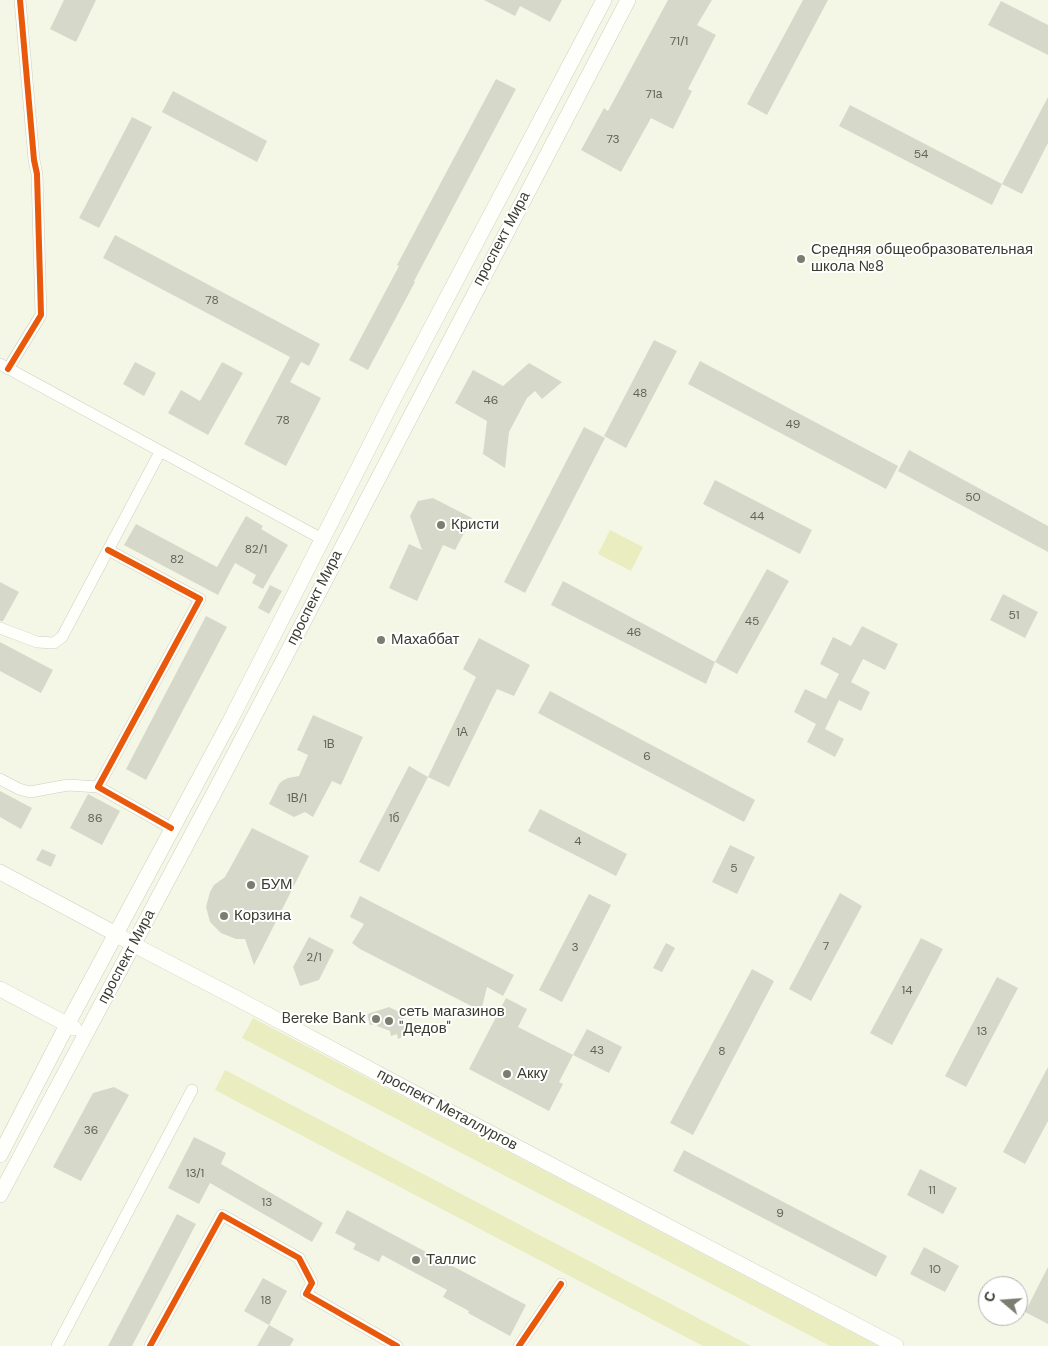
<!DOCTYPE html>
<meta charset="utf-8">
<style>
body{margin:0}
#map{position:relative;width:1048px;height:1346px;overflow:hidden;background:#f5f7e6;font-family:"DM Sans",sans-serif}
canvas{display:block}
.north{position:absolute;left:978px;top:1276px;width:50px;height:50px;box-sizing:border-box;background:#fff;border:1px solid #b0b1ac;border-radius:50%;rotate:288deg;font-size:14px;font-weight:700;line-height:20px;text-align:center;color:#3a3c30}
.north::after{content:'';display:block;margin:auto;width:18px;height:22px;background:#7b7d70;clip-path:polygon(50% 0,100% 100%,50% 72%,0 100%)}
</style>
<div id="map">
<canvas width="1048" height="1346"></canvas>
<div class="north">С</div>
</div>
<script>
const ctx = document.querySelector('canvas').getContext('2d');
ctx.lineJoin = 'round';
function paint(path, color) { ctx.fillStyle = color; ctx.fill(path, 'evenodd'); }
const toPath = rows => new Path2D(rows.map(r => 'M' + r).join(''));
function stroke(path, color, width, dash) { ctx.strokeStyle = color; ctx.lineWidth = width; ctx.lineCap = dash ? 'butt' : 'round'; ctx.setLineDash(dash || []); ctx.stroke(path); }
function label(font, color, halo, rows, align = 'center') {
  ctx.font = font + ' "DM Sans",sans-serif'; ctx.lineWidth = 4; ctx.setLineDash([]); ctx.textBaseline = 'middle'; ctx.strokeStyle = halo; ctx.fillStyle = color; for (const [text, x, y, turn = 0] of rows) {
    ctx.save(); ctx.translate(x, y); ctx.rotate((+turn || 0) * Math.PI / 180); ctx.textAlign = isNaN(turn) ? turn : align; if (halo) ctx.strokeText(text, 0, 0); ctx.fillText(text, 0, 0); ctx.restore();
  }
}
paint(toPath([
 [610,530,643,547,631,571,598,554],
 [253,1018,878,1346,830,1346,242,1038],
 [225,1070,751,1346,703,1346,215,1090]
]), '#e9edbf');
paint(toPath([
 [64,0,96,0,76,42,50,29],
 [484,0,562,0,550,22,520,6,515,16],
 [668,0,712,0,697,25,716,35,688,89,692,91,673,129,651,118,621,172,581,150,604,108,608,111],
 [803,0,828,0,767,115,747,104],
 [1001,1,1048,25,1048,55,988,25],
 [496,79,516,89,414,281,415,282,368,370,349,360,399,266,397,265],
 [173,91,267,141,257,162,162,112],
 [1048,97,1048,143,1022,194,1002,184],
 [850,105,1002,184,992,205,839,126],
 [132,117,152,127,99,228,79,218],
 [115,235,320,344,309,366,301,362,290,382,321,398,286,466,244,444,290,357,103,258],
 [654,340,677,351,626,448,604,436],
 [700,361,898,466,886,489,688,384],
 [135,362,156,373,144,396,123,384],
 [222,362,243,373,208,435,168,413,181,390,200,401],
 [529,363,562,382,542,399,535,391,527,398,509,432,505,468,483,454,487,421,455,403,473,370,503,386],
 [584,427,605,438,525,593,504,582],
 [909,450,1048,526,1048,552,898,471],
 [715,480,812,530,800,554,703,504],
 [433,498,472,518,455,550,443,545,417,601,389,588,409,544,422,550,410,516,418,501],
 [246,516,263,526,261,529,288,545,263,589,252,583,256,575,235,563,218,595,124,545,136,524,217,567],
 [767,569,789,581,737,674,715,662],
 [563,581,715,662,706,684,551,605],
 [0,582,19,592,3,621,0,621],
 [270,585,282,591,269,614,258,608],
 [1003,594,1038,612,1025,638,990,620],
 [206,616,227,627,146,780,126,769],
 [862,626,898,644,885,670,863,659,851,682,870,692,861,711,839,700,825,729,844,739,835,757,807,742,816,724,794,712,805,689,826,699,839,674,820,664,833,637,851,646],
 [479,638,530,665,514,696,497,689,449,787,428,777,476,677,463,669],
 [0,642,53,670,41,693,0,671],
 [550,691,755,800,744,822,538,713],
 [313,715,363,737,341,785,332,781,313,817,305,812,294,817,269,804,279,784,282,781,288,778,299,776,308,755,297,750],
 [409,766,428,777,379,872,359,862],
 [0,791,32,808,21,829,0,817],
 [88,794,120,811,102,845,70,828],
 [540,809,627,854,616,876,528,831],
 [252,828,309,856,254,965,245,939,236,939,221,933,210,922,206,907,210,892,214,885,225,877],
 [730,845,755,857,737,894,712,882],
 [42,849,56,855,51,867,36,860],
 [840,893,862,906,811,1001,789,989],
 [589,894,611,905,562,1002,539,990],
 [360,896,514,975,503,996,487,987,481,1011,360,949,352,943,364,924,350,917],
 [309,937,334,950,319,980,300,986,293,967],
 [921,938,943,949,892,1045,870,1033],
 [666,943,675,948,662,972,653,968],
 [752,969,774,981,693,1135,670,1123],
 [997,977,1018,988,966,1087,945,1076],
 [506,998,527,1009,518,1027,573,1055,559,1082,563,1084,549,1111,469,1069],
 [389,1007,403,1014,407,1035,398,1039,397,1034,391,1036,390,1031,377,1026,377,1024,370,1025,367,1014],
 [587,1029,622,1047,609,1073,573,1055],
 [1048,1067,1048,1121,1025,1164,1003,1152],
 [114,1087,129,1095,81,1181,53,1167,93,1093],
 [194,1137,226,1153,221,1164,323,1223,312,1242,210,1183,199,1204,168,1188],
 [684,1150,887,1256,876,1277,673,1171],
 [920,1169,957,1188,943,1214,907,1195],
 [347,1210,526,1305,510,1336,468,1313,469,1311,443,1297,447,1290,382,1255,379,1262,353,1249,356,1244,335,1233],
 [177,1214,196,1224,132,1346,108,1346],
 [924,1247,959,1266,945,1292,910,1274],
 [1048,1267,1048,1324,1025,1312],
 [263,1278,287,1291,269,1325,244,1311],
 [269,1325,294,1339,290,1346,257,1346]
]), '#d6d8ca');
const street = toPath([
 [0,364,322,539],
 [8,369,41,315,37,174,34,160,20,0],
 [108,550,200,599,98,787,171,828],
 [0,628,37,642,54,643,62,637,160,452],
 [0,779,19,789,30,792,68,785,98,787],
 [57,1346,192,1090],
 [150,1346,222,1215,299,1258,312,1283,306,1294,397,1346],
 [519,1346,561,1284]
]);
const secondary = toPath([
 [0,872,116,934,134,945,242,1001,437,1105,896,1346],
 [0,989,74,1028],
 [0,1155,67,1025,229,723,393,400,604,0],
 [0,1195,214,793,628,0]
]);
stroke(street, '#cdcec1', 12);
stroke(secondary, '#cdcec1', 16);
stroke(street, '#fefefb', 11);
stroke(secondary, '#fefefb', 15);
stroke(toPath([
 [8,369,41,315,37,174,34,160,20,0],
 [108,550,200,599,98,787,171,828],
 [150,1346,222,1215,299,1258,312,1283,306,1294,397,1346],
 [519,1346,561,1284]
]), '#e8590c', 6);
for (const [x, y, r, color] of [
 [801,259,5,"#7b7d70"],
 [441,525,5,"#7b7d70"],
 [381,640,5,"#7b7d70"],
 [251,885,5,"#7b7d70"],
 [224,916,5,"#7b7d70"],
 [376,1019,5,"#7b7d70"],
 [389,1021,5,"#7b7d70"],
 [507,1074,5,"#7b7d70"],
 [416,1260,5,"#7b7d70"]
]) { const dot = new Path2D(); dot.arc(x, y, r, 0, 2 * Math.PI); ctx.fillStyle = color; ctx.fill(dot); stroke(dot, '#fff', 2); }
label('12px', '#616356', null, [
 ["71/1",679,42],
 ["71а",654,95],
 ["73",613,140],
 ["54",921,155],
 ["78",212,301],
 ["48",640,394],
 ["46",491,401],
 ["78",283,421],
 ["49",793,425],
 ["50",973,498],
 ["44",757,517],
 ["82/1",256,550],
 ["82",177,560],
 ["51",1014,616],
 ["45",752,622],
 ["46",634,633],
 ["1А",462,733],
 ["1В",329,745],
 ["6",647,757],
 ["1В/1",297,799],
 ["86",95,819],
 ["1б",394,819],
 ["4",578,842],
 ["5",734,869],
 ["7",826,947],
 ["3",575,948],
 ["2/1",314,958],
 ["14",907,991],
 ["13",982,1032],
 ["43",597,1051],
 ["8",722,1052],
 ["36",91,1131],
 ["13/1",195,1174],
 ["11",932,1191],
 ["13",267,1203],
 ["9",780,1214],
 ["10",935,1270],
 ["18",266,1301]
]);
label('15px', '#3a3c30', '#fff', [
 ["проспект Мира",502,239,-62],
 ["проспект Мира",315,598,-63],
 ["проспект Мира",127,957,-62],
 ["проспект Металлургов",447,1110,28]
]);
label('15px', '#3a3c30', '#fff', [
 ["Средняя общеобразовательная",811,250],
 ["школа №8",811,267],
 ["Кристи",451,525],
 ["Махаббат",391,640],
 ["БУМ",261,885],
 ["Корзина",234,916],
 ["сеть магазинов",399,1012],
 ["\"Дедов\"",399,1029],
 ["Bereke Bank",366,1019,"right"],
 ["Акку",517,1074],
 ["Таллис",426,1260]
], 'left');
</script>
